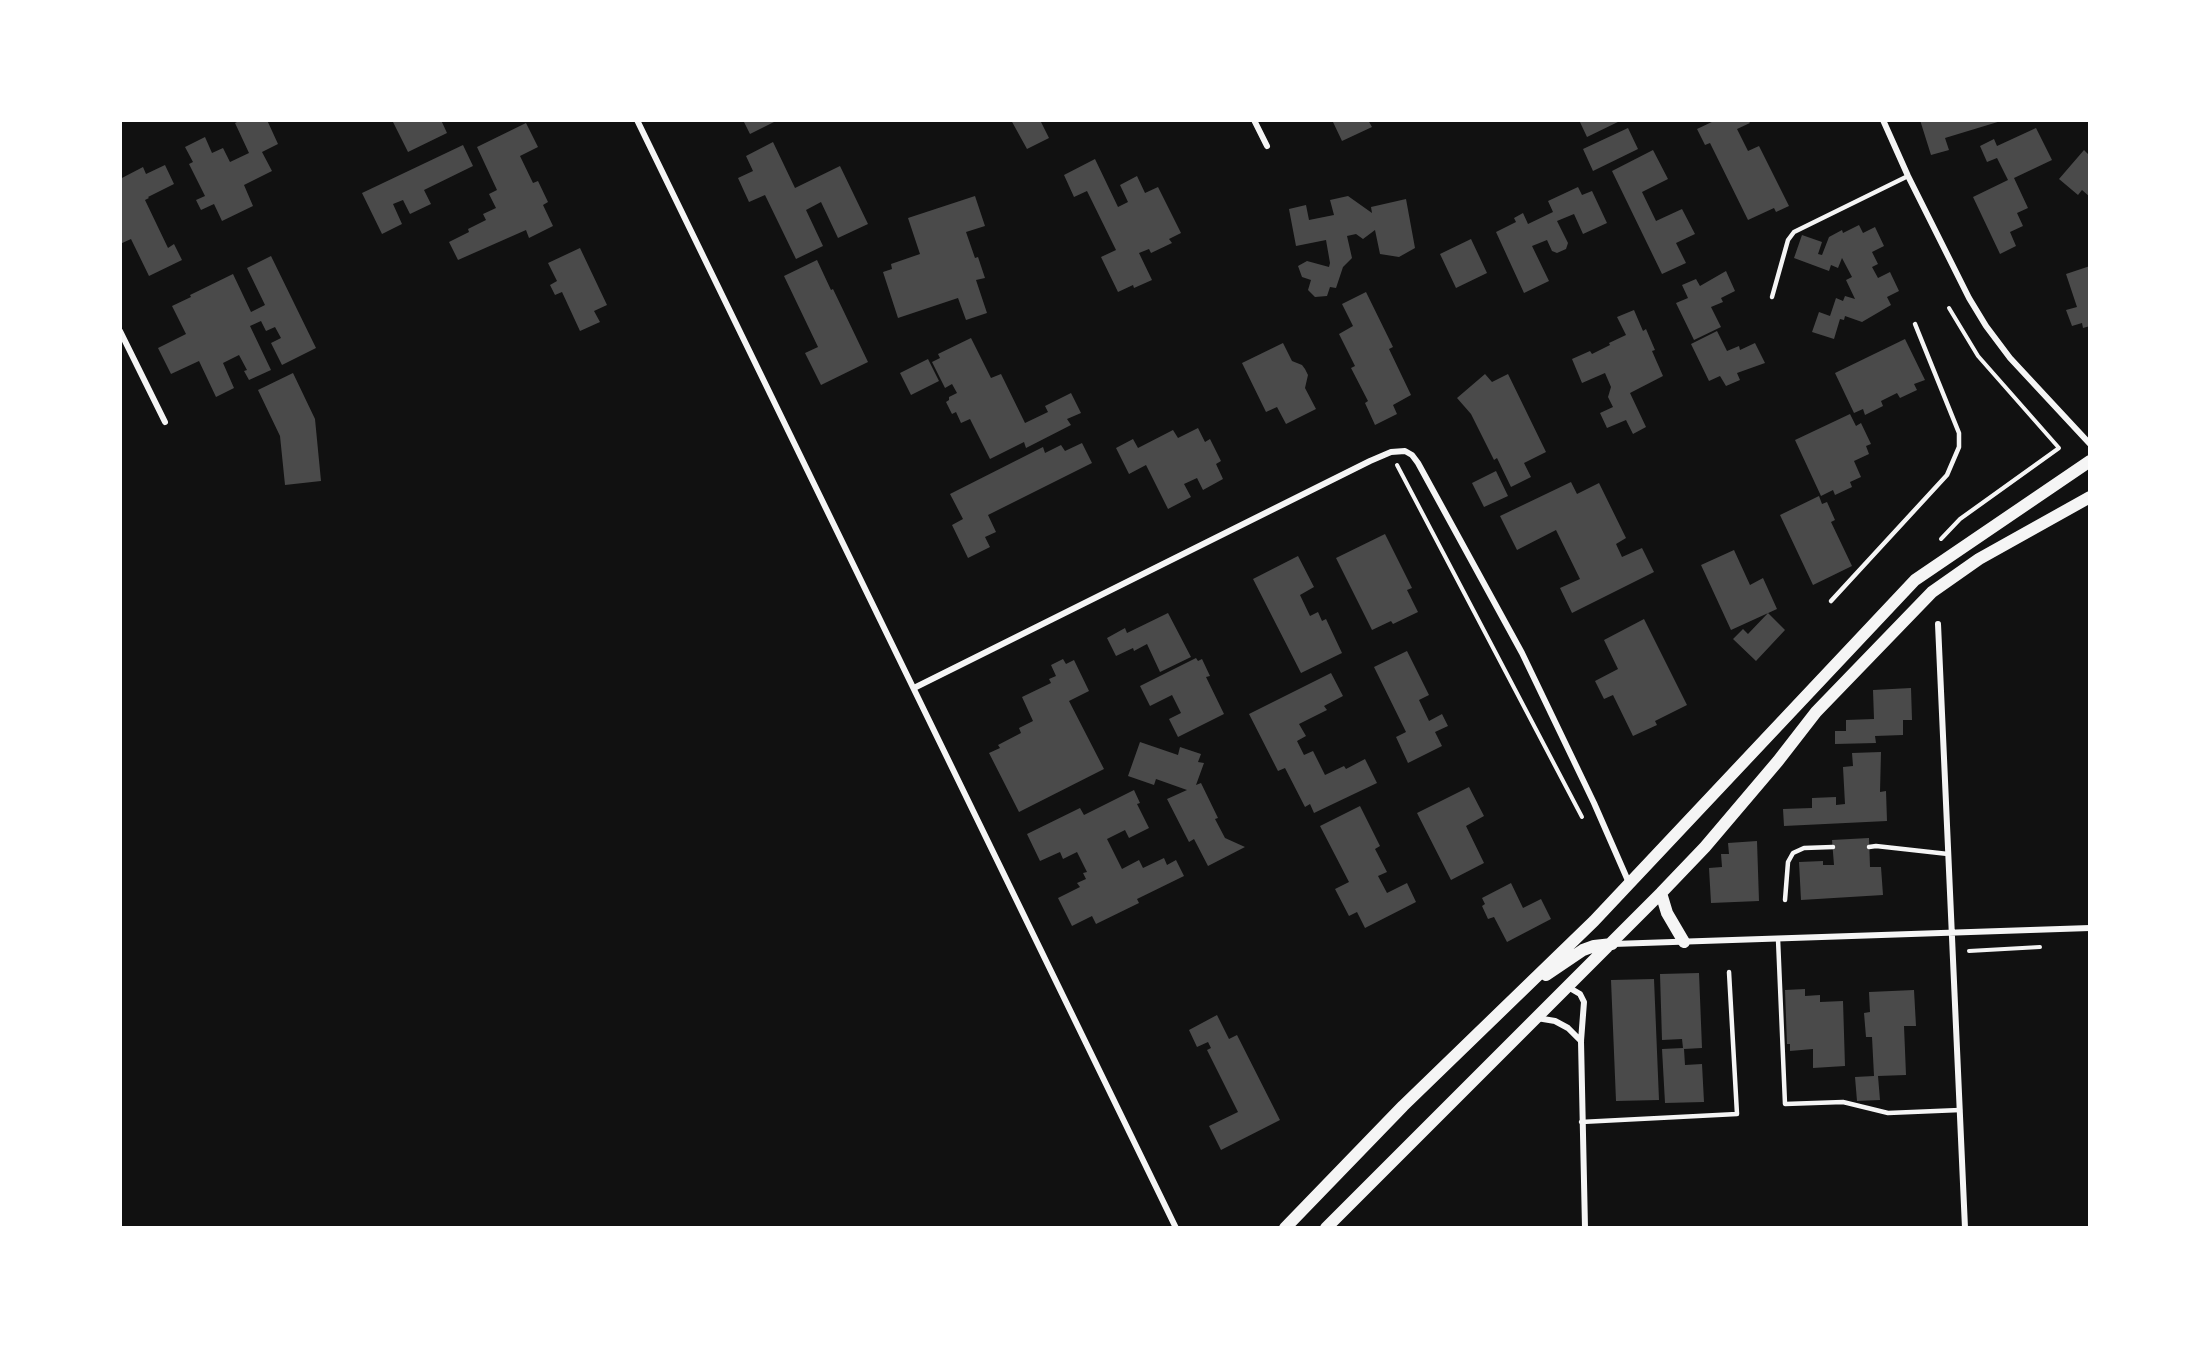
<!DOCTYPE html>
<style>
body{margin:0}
#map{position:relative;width:2210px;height:1348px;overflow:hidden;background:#111;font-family:Lato,sans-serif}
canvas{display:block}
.frame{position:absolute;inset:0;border:122px solid #fff;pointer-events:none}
</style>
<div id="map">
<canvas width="2210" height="1348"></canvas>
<div class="frame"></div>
</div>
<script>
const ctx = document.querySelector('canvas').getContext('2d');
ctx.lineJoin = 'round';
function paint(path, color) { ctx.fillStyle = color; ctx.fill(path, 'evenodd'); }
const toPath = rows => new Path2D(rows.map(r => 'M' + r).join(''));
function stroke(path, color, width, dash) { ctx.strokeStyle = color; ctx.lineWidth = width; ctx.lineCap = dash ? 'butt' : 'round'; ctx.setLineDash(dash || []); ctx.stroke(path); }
paint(toPath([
 [241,120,267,120,278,144,262,152,272,171,244,185,253,206,222,221,214,204,201,210,196,200,205,196,189,164,193,162,185,147,205,137,212,153,223,148,230,162,249,153,235,123],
 [392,120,441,120,447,133,408,152],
 [743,120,778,120,750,134],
 [1011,120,1040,120,1049,138,1027,149],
 [1336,120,1368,120,1372,127,1342,141,1333,122],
 [1579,120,1622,120,1587,137],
 [1716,120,1748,120,1750,123,1737,129,1748,151,1759,146,1789,206,1776,212,1774,208,1748,220,1710,143,1705,145,1697,129],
 [1920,120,2001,120,2001,121,1945,138,1949,150,1931,155],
 [526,123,538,147,520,156,533,183,538,181,548,202,543,205,553,226,529,238,526,230,458,260,449,242,469,232,468,229,486,220,483,214,496,208,489,194,497,190,477,147],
 [1628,128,1638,149,1593,171,1583,149],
 [2036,128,2052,160,2014,178,2028,208,2017,213,2023,226,2010,232,2016,246,2000,254,1973,197,2008,180,1997,158,1987,162,1980,146,1994,139,1997,146],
 [773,142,795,188,840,166,868,224,838,238,821,202,806,210,823,246,796,259,765,195,749,202,738,178,753,171,746,156],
 [463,145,473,166,424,190,431,204,410,214,403,200,393,204,402,224,382,234,362,193],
 [1653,150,1668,179,1642,192,1656,221,1682,209,1695,234,1676,243,1686,263,1662,274,1612,171],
 [2084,150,2090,156,2090,197,2082,190,2078,195,2059,179],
 [1095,159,1118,207,1128,202,1120,185,1137,176,1145,193,1158,187,1181,233,1169,239,1172,243,1151,253,1149,249,1139,253,1152,280,1134,288,1133,285,1118,292,1101,257,1116,250,1087,191,1074,197,1064,175],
 [165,165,174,184,148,197,149,198,145,200,168,248,174,244,182,260,149,276,131,239,120,244,120,179,143,167,146,174],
 [1578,187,1582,195,1592,191,1607,223,1583,234,1574,214,1557,221,1568,243,1566,249,1557,253,1552,251,1547,240,1532,246,1549,281,1524,293,1496,232,1516,222,1514,218,1523,213,1528,224,1553,212,1548,201],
 [975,196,985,226,966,232,975,258,978,257,985,278,976,280,987,313,966,320,958,298,898,318,883,272,892,269,891,264,920,254,908,218],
 [1348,196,1372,213,1371,207,1406,199,1415,248,1399,257,1380,254,1375,230,1363,239,1356,234,1347,236,1352,258,1343,267,1336,288,1330,287,1327,296,1315,297,1308,290,1311,280,1302,277,1298,266,1307,261,1329,267,1330,263,1326,240,1296,246,1289,209,1306,205,1309,220,1334,215,1330,200],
 [1859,225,1863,233,1875,227,1884,246,1872,252,1878,264,1872,267,1878,278,1890,272,1899,291,1887,297,1891,305,1862,322,1845,316,1844,320,1840,319,1834,339,1812,332,1819,312,1830,316,1836,298,1843,301,1845,296,1855,299,1846,280,1852,277,1842,258,1838,268,1831,265,1829,271,1794,258,1802,235,1822,242,1818,254,1822,255,1829,237,1842,230,1843,233],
 [1471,239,1487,273,1456,288,1440,254],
 [580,248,607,305,594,311,600,322,580,331,562,292,555,295,550,285,557,281,548,263],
 [271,256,316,348,282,365,271,343,281,338,275,327,266,331,261,321,250,326,271,370,249,380,244,371,247,370,239,355,223,363,234,388,216,397,199,361,171,374,158,348,186,334,172,306,191,297,190,295,233,274,251,312,265,305,247,268],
 [817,260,831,290,833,289,868,362,821,385,805,353,818,347,784,276],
 [2090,266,2090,326,2083,328,2082,323,2072,326,2066,310,2077,307,2066,274],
 [1726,271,1735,291,1721,298,1723,302,1711,307,1721,327,1694,340,1676,303,1688,298,1682,285,1696,279,1700,286],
 [1366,292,1393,347,1389,349,1411,395,1393,405,1397,414,1375,425,1365,403,1368,401,1351,368,1355,366,1339,334,1353,326,1342,304],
 [1634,310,1643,331,1646,329,1655,350,1652,351,1663,376,1630,393,1646,427,1633,434,1626,420,1607,428,1600,413,1613,407,1608,397,1611,387,1605,373,1582,383,1572,359,1590,351,1592,354,1610,345,1609,343,1626,335,1617,317],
 [1717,331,1727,351,1739,346,1740,350,1755,343,1765,363,1737,373,1740,380,1726,386,1720,376,1709,381,1691,344],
 [971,338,991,378,1001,374,1025,423,1048,412,1045,406,1071,393,1081,413,1067,419,1071,425,1026,448,1024,442,990,459,970,419,961,423,956,412,952,414,946,402,949,400,949,397,957,393,952,384,945,388,932,362,940,358,938,354],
 [1905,339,1925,380,1914,384,1917,390,1900,398,1897,393,1881,401,1883,406,1865,415,1863,409,1854,413,1835,373],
 [1283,343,1292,361,1302,365,1305,369,1308,375,1305,388,1316,409,1286,424,1277,407,1266,412,1242,363],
 [928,359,939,381,911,395,900,373],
 [293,373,315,419,321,481,285,485,280,436,258,390],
 [1485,374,1492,382,1508,374,1546,452,1524,463,1531,477,1511,487,1497,458,1494,460,1471,414,1457,398],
 [1850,414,1856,426,1861,423,1871,444,1866,446,1869,454,1854,461,1861,477,1850,482,1852,487,1835,495,1833,490,1821,496,1795,440],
 [1198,428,1205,442,1210,439,1221,461,1216,464,1223,479,1203,490,1197,478,1184,484,1191,497,1168,509,1146,465,1129,474,1116,448,1133,439,1138,448,1173,430,1178,438],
 [1082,443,1092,463,988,515,996,532,985,537,990,547,968,558,952,525,963,519,950,494,1043,447,1045,453,1061,445,1065,451],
 [1496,471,1508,496,1484,507,1472,483],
 [1571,482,1577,494,1599,483,1626,538,1616,544,1622,557,1642,548,1654,572,1572,613,1560,588,1580,579,1556,530,1517,550,1500,516],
 [1819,496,1822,504,1827,502,1835,520,1831,522,1852,566,1813,585,1780,515],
 [1385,534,1412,588,1407,590,1418,612,1393,624,1391,621,1372,630,1336,558],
 [1734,550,1750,585,1763,578,1777,609,1731,630,1701,565],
 [1298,556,1314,587,1300,595,1310,616,1318,612,1322,621,1326,619,1342,653,1301,673,1253,579],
 [1168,613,1191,657,1160,672,1147,644,1134,651,1133,648,1116,656,1107,638,1125,628,1127,633],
 [1768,613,1785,630,1756,661,1733,639,1743,629,1748,634],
 [1644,619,1687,705,1655,721,1657,725,1633,736,1613,695,1604,699,1595,681,1618,669,1604,640],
 [1407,651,1429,695,1419,700,1429,721,1442,714,1448,726,1435,732,1442,746,1408,763,1396,737,1406,732,1374,667],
 [1196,658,1198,661,1202,659,1210,676,1206,677,1224,714,1178,737,1169,719,1181,713,1172,695,1150,706,1140,686],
 [1063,659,1066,664,1074,660,1089,691,1069,701,1104,769,1019,812,989,753,1000,748,998,745,1021,733,1019,728,1033,721,1022,697,1051,683,1049,679,1056,676,1051,665],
 [1331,673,1343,696,1324,706,1327,710,1299,724,1306,736,1297,741,1304,755,1313,751,1325,775,1344,766,1346,769,1365,759,1377,783,1314,813,1310,804,1305,807,1285,768,1278,771,1249,714],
 [1911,688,1912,720,1903,720,1903,735,1875,736,1876,743,1835,744,1835,731,1846,731,1846,720,1874,719,1873,690],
 [1140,742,1178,755,1180,747,1201,754,1198,762,1204,763,1196,785,1201,783,1218,818,1215,819,1225,838,1245,847,1208,866,1194,839,1189,842,1167,799,1187,790,1156,779,1154,785,1128,776],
 [1881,752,1880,792,1886,791,1887,821,1784,826,1783,809,1812,808,1812,798,1836,797,1836,805,1845,804,1843,767,1853,766,1852,753],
 [1469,787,1484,816,1466,826,1484,863,1451,880,1417,813],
 [1134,790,1140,803,1137,804,1149,828,1129,838,1125,830,1107,839,1122,869,1139,860,1143,868,1164,858,1167,865,1176,860,1184,876,1137,899,1139,903,1096,924,1092,916,1072,926,1058,898,1080,887,1077,883,1086,879,1083,873,1087,872,1077,852,1063,859,1060,852,1040,861,1027,834,1080,808,1084,815],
 [1360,806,1380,846,1375,849,1387,872,1378,876,1387,893,1407,883,1416,902,1365,928,1357,912,1349,916,1335,889,1349,882,1320,826],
 [1869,838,1870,867,1881,867,1883,895,1801,900,1799,862,1823,861,1823,865,1834,865,1832,840],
 [1757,841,1759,901,1711,903,1709,868,1722,867,1721,854,1729,854,1728,843],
 [1511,883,1523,908,1541,899,1551,919,1507,942,1494,917,1488,919,1482,906,1485,904,1482,898],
 [1699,973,1702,1048,1684,1049,1685,1065,1702,1064,1704,1102,1665,1103,1662,1049,1683,1048,1682,1039,1662,1040,1660,974],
 [1654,979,1659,1100,1616,1101,1611,980],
 [1805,989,1805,996,1820,995,1820,1002,1843,1001,1845,1066,1813,1068,1813,1049,1790,1051,1790,1044,1787,1044,1785,990],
 [1914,990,1916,1026,1904,1026,1906,1075,1878,1076,1880,1100,1857,1101,1855,1077,1874,1076,1872,1037,1866,1037,1864,1013,1870,1012,1869,992],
 [1217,1015,1229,1039,1237,1035,1280,1120,1221,1150,1209,1126,1238,1112,1207,1050,1211,1048,1208,1042,1197,1047,1189,1030]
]), '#4a4a4a');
stroke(toPath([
 [1397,465,1582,817],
 [1941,539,1960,519,2059,448,1978,356,1949,308],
 [1969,951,2040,947]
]), '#f5f5f5', 4);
stroke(toPath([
 [1772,297,1788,240,1794,232,1908,176],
 [1831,601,1947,475,1959,447,1959,433,1915,324],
 [1869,847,1876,846,1948,854],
 [1785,900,1788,862,1793,853,1804,848,1833,847],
 [1778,939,1785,1104,1843,1102,1888,1113,1960,1110],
 [1581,1122,1737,1114,1729,972]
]), '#f5f5f5', 4.5);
stroke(toPath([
 [637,120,1176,1228],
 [1254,120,1267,146],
 [1883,120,1908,176,1969,298,1986,326,2010,358,2090,444],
 [120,331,165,422],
 [1938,624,1965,1228],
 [914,688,1370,461,1391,452,1405,451,1412,455,1418,463,1522,653,1594,803,1629,883],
 [1613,944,2090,928],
 [1568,987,1580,994,1584,1002,1581,1041,1585,1228],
 [1537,1018,1555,1021,1568,1028,1581,1041]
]), '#f5f5f5', 6);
stroke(toPath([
 [1661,893,1667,913,1684,942],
 [1546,975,1583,950,1594,946,1612,944],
 [1285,1228,1403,1106,1594,921,1915,580,2090,461],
 [1326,1228,1661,893,1705,847,1778,761,1816,712,1932,592,1979,559,2090,497]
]), '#f5f5f5', 12);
</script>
